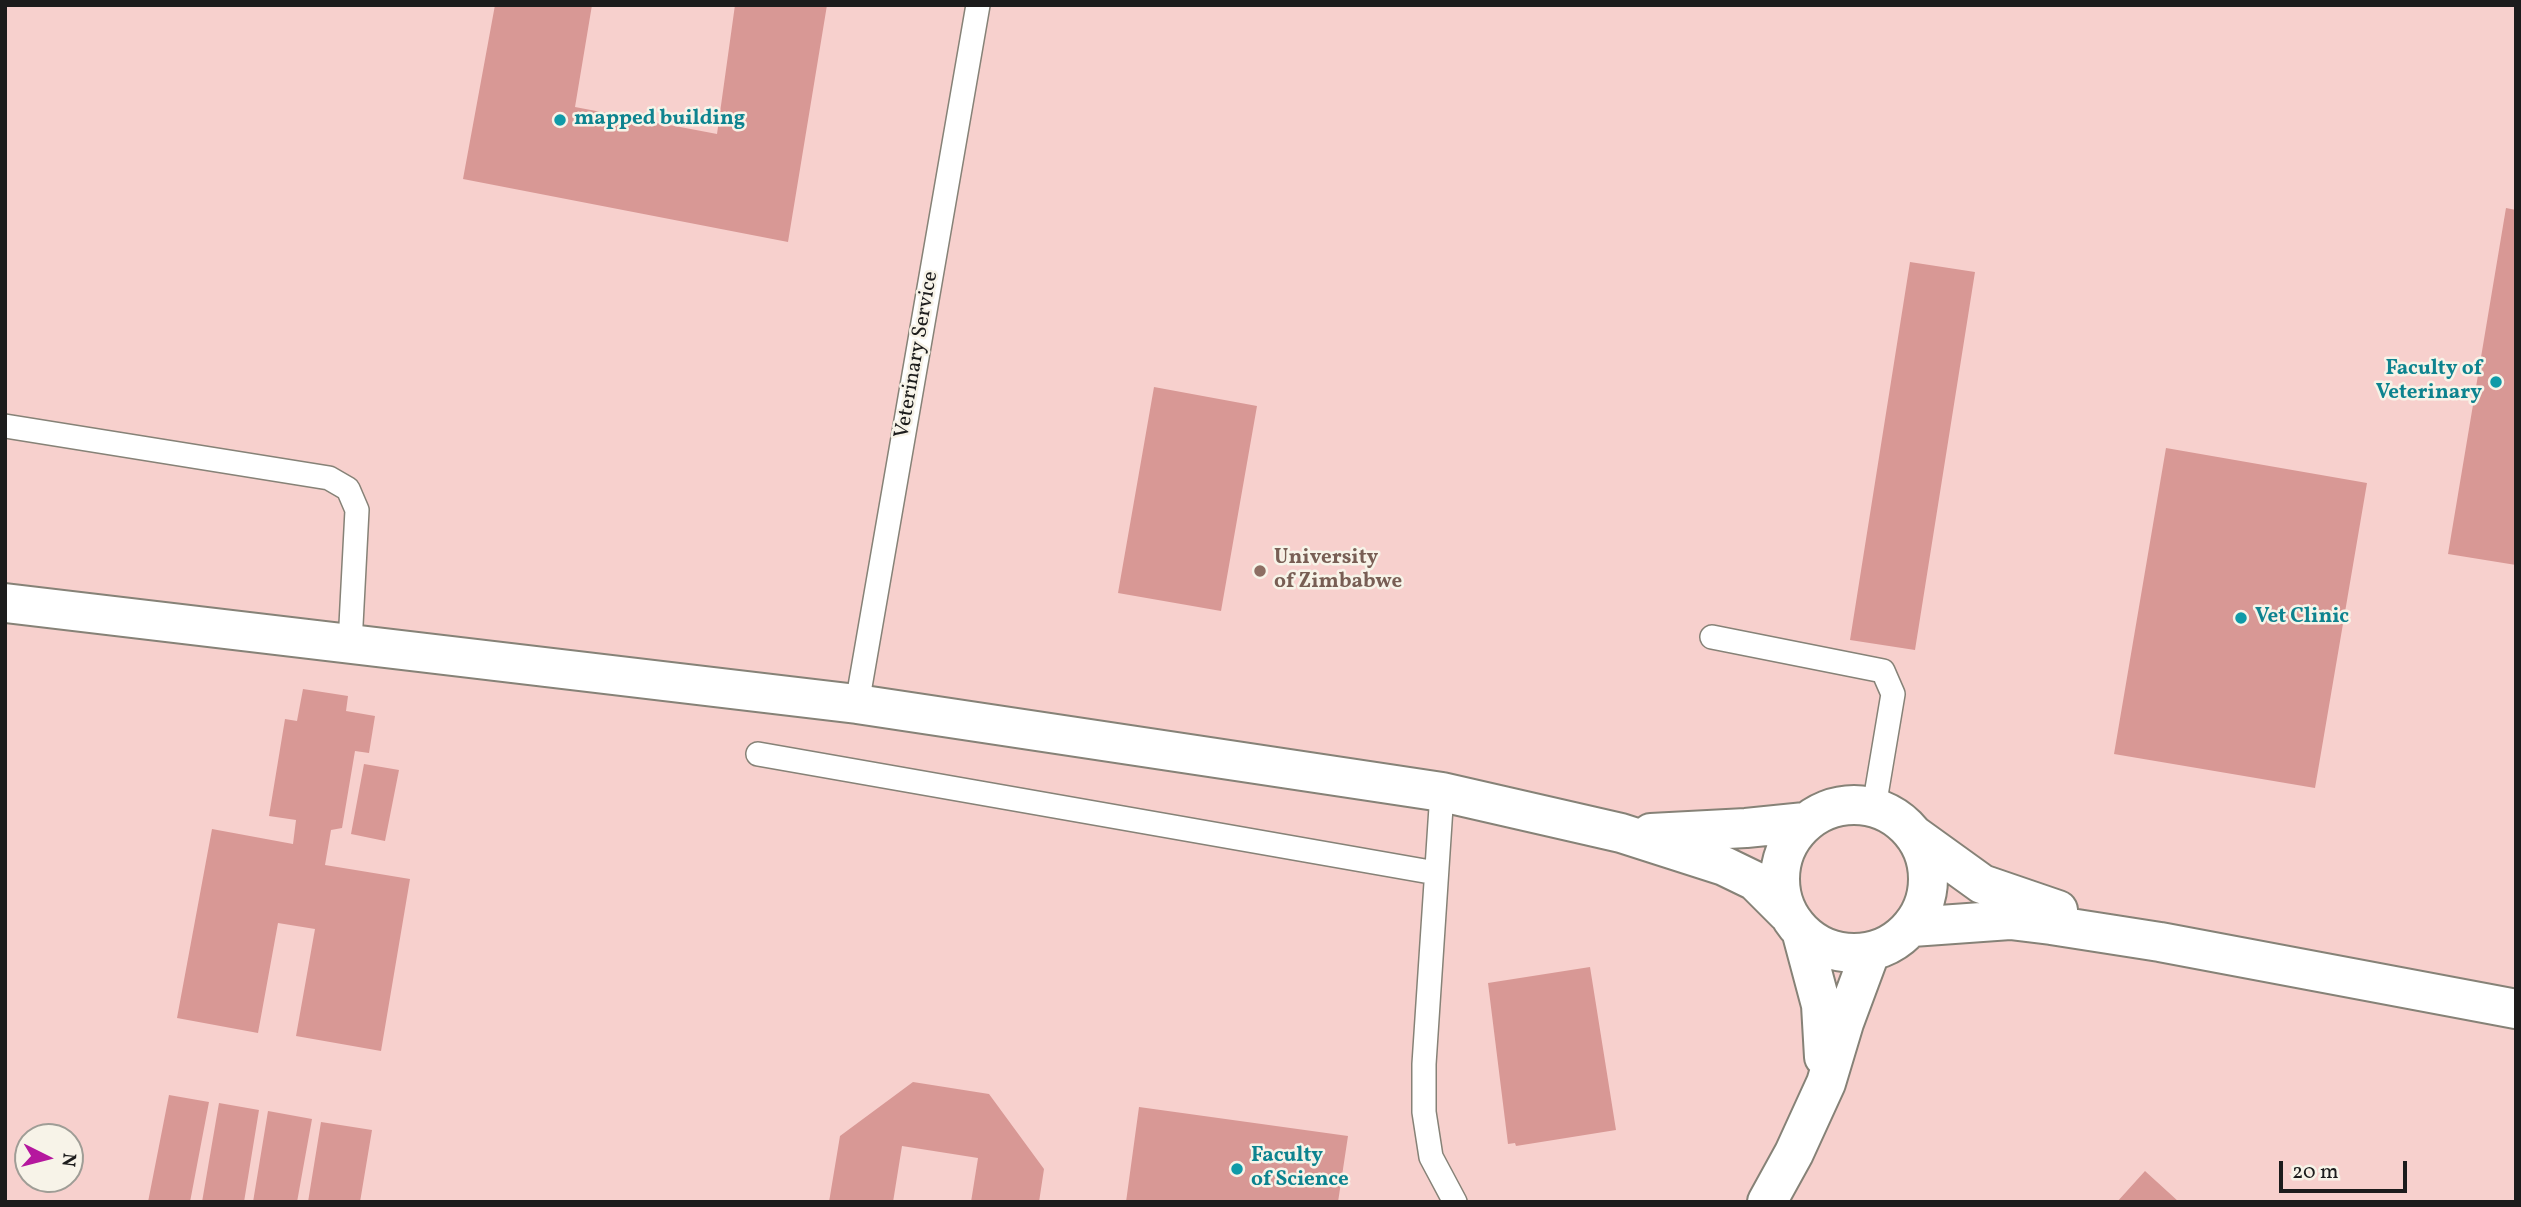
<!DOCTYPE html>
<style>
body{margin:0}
#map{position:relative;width:2521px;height:1207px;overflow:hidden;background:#f1e9d2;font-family:Vollkorn,serif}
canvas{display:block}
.frame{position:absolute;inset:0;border:7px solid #1c1c1c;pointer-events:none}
.north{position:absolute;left:14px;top:1123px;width:70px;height:70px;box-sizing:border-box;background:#f7f3e8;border:2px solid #9f9d96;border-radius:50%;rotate:96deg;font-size:19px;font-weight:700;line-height:28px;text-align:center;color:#1c1c1c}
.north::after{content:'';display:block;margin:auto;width:24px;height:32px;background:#b5179e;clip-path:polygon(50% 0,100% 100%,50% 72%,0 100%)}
.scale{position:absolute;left:2279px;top:1161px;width:128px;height:32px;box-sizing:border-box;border:4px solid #1c1c1c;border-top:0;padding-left:9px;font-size:21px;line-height:24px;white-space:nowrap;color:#1c1c1c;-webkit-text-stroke:5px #f7f3e8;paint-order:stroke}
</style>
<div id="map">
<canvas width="2521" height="1207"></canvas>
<div class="frame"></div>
<div class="north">N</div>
<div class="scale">20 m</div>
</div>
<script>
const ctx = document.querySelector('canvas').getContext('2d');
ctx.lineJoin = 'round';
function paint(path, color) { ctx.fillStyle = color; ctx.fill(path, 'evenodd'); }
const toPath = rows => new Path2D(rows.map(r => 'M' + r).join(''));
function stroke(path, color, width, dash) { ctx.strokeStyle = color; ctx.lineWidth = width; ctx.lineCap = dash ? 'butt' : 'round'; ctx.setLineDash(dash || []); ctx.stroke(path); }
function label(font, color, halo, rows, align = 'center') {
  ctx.font = font + ' Vollkorn,serif'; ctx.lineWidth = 5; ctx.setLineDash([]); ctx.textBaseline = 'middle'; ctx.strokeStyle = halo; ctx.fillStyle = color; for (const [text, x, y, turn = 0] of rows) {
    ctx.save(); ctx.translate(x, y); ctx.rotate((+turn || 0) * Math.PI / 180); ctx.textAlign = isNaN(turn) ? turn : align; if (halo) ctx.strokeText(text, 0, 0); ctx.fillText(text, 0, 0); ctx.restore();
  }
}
paint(toPath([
 [5,5,2516,5,2516,1202,5,1202],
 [28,1137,70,1137,70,1179,28,1179]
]), '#f7d0cd');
paint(toPath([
 [495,5,592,5,575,107,717,134,735,5,827,5,788,242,463,179],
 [2506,208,2516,210,2516,565,2448,554],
 [1910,262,1975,272,1915,650,1850,640],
 [1154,387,1257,406,1221,611,1118,593],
 [2166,448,2367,483,2315,788,2114,754],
 [303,689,348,696,346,711,375,716,369,753,355,751,342,828,331,830,325,865,410,879,381,1051,296,1036,315,929,278,923,258,1033,177,1018,212,829,293,844,296,820,269,816,285,719,297,721],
 [364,764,399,770,385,841,351,834],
 [1590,967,1616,1130,1516,1146,1515,1143,1508,1144,1488,983],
 [913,1082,989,1094,1044,1169,1039,1202,971,1202,978,1158,902,1146,893,1202,829,1202,840,1136],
 [169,1095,209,1102,190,1202,148,1202],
 [219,1103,259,1110,244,1202,202,1202],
 [1139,1107,1348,1136,1338,1202,1126,1202],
 [268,1111,312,1119,297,1202,253,1202],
 [321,1122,372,1130,360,1202,308,1202],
 [2145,1171,2179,1202,2117,1202]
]), '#d89895');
const lane = toPath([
 [5,426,329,478,348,489,357,510,350,644],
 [1712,637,1883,671,1893,694,1874,807],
 [857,704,978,5],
 [758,754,1436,873],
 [1442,792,1424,1064,1424,1112,1431,1157,1455,1202]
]);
const street = toPath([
 [5,603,857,704,1442,792,1621,833,1724,866,1755,881,1787,913],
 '1780 879a74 74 0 1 1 148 0a74 74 0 1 1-148 0Z',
 [1651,833,1746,828,1805,822],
 [1914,835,1982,884,2058,910],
 [1912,927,2010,920,2051,925,2160,942,2516,1009],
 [1802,934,1821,1005,1824,1057],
 [1767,1202,1794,1153,1826,1083,1844,1023,1870,953]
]);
stroke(lane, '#868277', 26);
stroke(street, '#868277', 42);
stroke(lane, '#fff', 23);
stroke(street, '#fff', 38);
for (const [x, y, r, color] of [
 [560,120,7,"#0f9aa8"],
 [2496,382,7,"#0f9aa8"],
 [1260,571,7,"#8d6e63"],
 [2241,618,7,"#0f9aa8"],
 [1237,1169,7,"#0f9aa8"]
]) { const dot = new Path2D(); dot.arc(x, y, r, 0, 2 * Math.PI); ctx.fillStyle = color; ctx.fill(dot); stroke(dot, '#f7f3e8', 2.5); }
label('bold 21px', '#0d838f', '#f7f3e8', [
 ["mapped building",574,120],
 ["Faculty of",2482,370,"right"],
 ["Veterinary",2482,394,"right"],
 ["Vet Clinic",2255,618],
 ["Faculty",1251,1157],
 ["of Science",1251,1181]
], 'left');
label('21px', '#1c1c1c', '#f7f3e8', [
 ["Veterinary Service",918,355,-80]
]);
label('bold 21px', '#785e54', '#f7f3e8', [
 ["University",1274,559],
 ["of Zimbabwe",1274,583]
], 'left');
</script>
